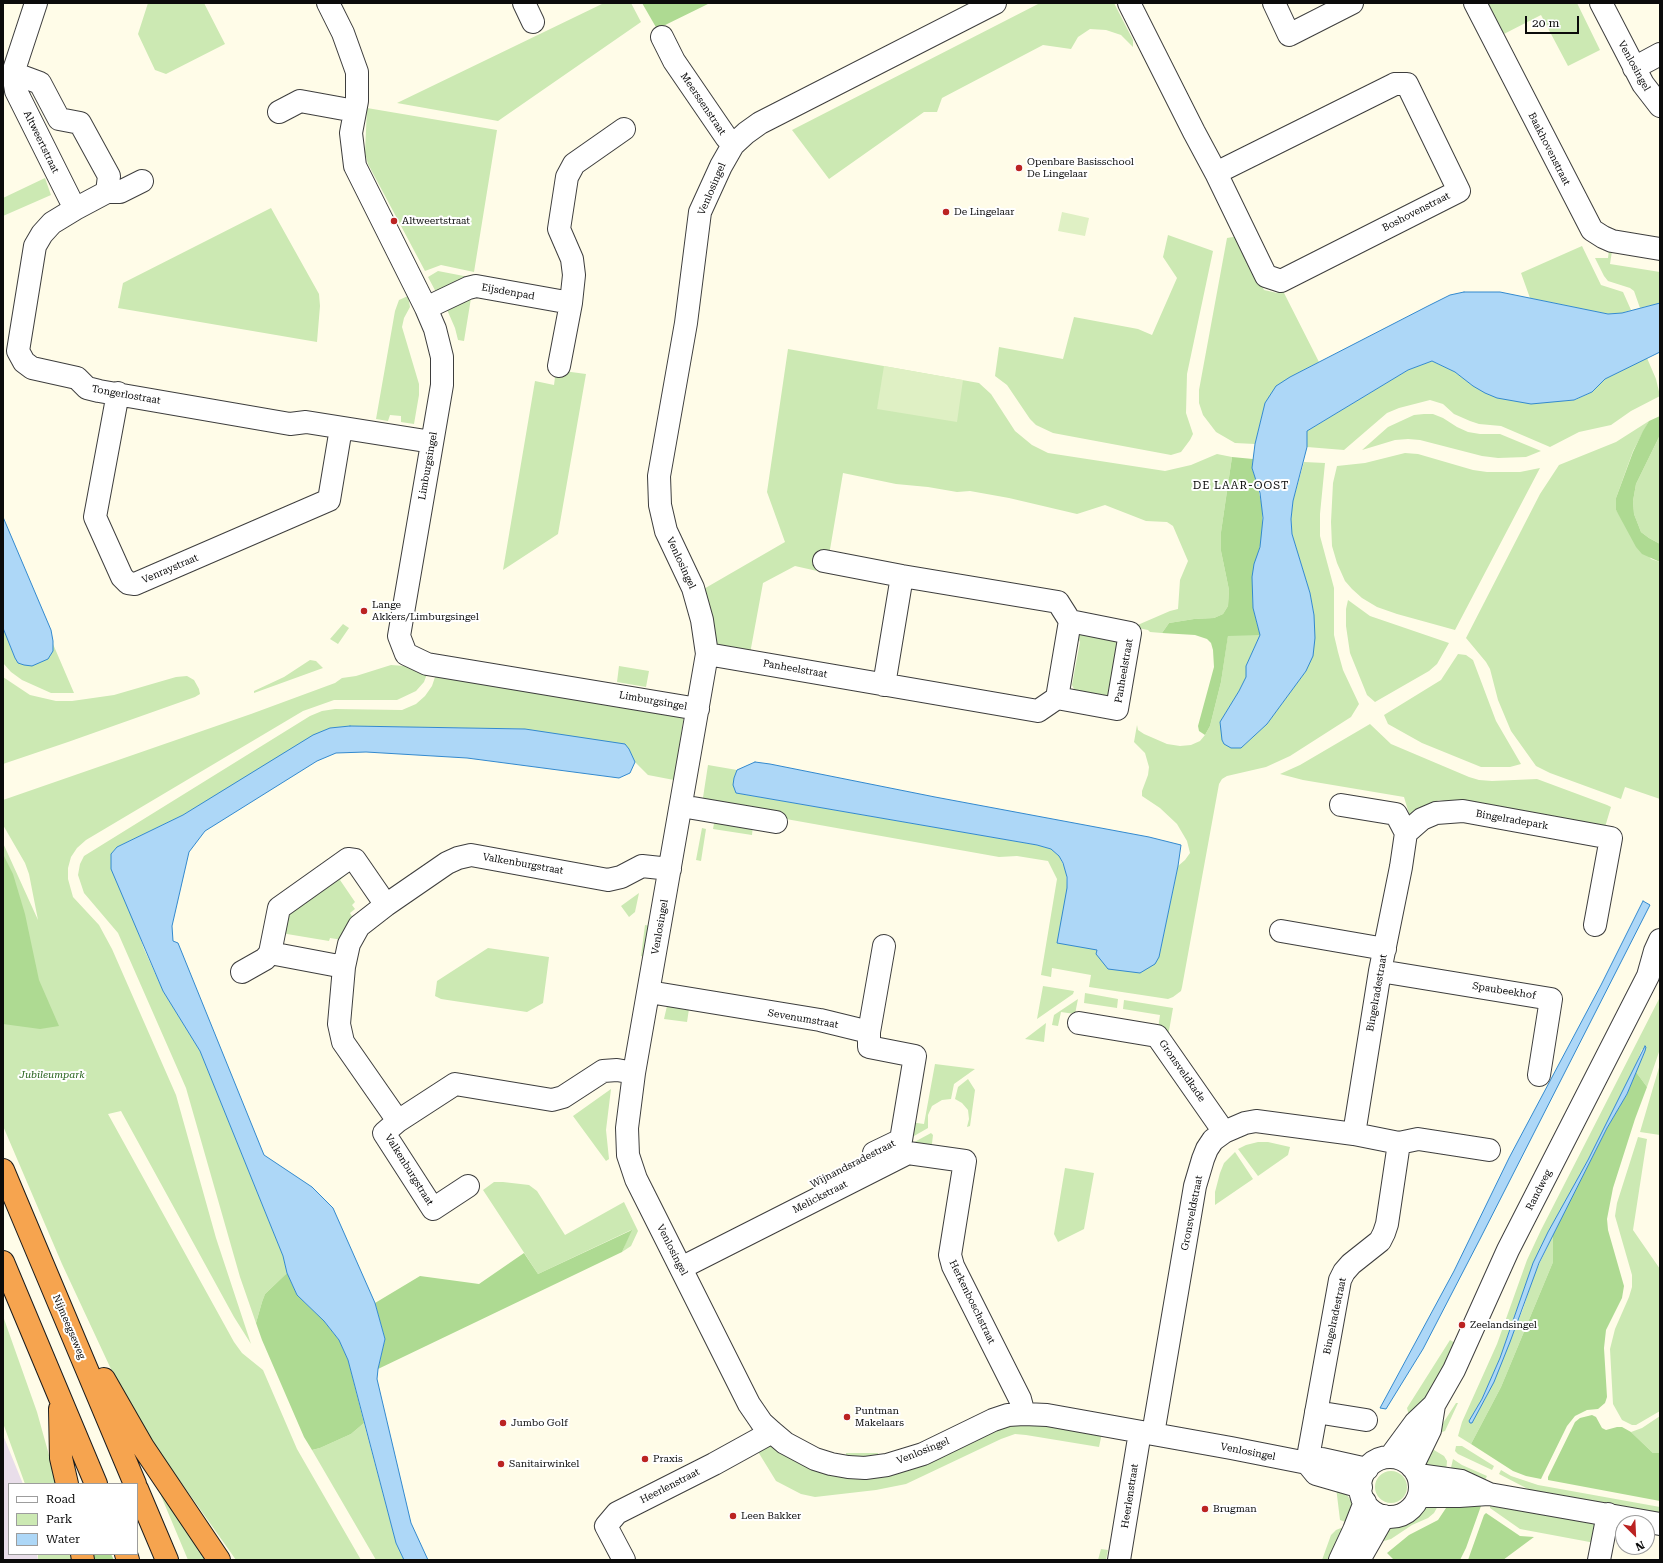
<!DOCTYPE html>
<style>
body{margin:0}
#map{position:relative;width:1663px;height:1563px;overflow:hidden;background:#fffce8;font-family:"Roboto Serif",serif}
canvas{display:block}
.frame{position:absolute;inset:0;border:4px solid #0b0b0b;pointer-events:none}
.legend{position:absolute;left:8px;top:1483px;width:130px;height:72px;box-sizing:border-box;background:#fff;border:1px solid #9d9d9d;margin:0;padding:5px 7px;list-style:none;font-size:12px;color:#0b0b0b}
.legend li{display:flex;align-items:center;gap:8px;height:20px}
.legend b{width:20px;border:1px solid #9d9d9d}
.north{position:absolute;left:1615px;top:1515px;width:40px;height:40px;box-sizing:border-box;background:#fff;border:1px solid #9d9d9d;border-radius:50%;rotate:156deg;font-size:11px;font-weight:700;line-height:16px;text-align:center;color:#0b0b0b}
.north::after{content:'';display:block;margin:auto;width:14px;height:18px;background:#bb2322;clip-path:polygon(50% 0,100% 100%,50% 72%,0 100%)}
.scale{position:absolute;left:1525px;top:16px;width:54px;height:18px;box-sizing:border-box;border:2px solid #0b0b0b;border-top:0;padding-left:5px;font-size:12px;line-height:14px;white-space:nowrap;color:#0b0b0b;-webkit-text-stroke:3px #fff;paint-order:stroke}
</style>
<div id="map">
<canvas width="1663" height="1563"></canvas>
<div class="frame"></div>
<ul class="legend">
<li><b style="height:5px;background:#fff"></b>Road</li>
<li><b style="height:11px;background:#cce9b3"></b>Park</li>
<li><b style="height:11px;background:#add7f7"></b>Water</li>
</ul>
<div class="north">N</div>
<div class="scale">20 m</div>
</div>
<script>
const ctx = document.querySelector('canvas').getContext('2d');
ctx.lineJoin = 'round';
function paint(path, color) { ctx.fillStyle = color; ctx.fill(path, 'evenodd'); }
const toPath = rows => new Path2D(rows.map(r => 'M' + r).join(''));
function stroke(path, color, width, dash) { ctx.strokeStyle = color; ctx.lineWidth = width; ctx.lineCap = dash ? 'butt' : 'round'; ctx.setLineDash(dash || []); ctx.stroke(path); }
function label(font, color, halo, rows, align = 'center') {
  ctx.font = font + ' "Roboto Serif",serif'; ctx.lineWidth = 4; ctx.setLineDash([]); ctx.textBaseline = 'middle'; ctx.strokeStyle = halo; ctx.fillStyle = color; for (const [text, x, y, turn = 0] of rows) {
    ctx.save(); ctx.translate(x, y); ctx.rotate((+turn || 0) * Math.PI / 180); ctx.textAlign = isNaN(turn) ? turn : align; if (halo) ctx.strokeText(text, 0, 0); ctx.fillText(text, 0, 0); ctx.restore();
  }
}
paint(toPath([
 [3,1435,23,1484,9,1484,9,1554,37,1554,38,1560,3,1560]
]), '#e9deea');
paint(toPath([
 [148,3,204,3,225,44,166,74,155,70,138,34],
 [604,3,631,3,641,22,498,121,397,103],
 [1040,3,1114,3,1133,40,1133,47,1121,35,1106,30,1090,29,1078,37,1071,49,1043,45,942,98,937,112,924,112,829,179,792,130],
 [1485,3,1577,3,1600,50,1568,66,1541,15,1500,36],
 [367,108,497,130,474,272,441,265,425,271,368,164,365,153],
 [45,178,51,195,3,216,3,198],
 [271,208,319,294,320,306,317,342,118,308,123,283],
 [1168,235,1213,251,1187,374,1186,413,1193,434,1190,440,1181,452,1171,455,1053,433,1036,425,1030,419,1007,385,995,376,999,347,1063,359,1074,317,1138,329,1152,335,1177,278,1163,257],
 [1239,236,1264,290,1277,293,1282,289,1319,362,1290,377,1265,403,1255,444,1235,443,1216,432,1203,415,1199,403,1199,390,1227,238],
 [1582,246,1601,285,1623,292,1631,310,1622,313,1608,314,1530,298,1521,273],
 [1609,250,1612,251,1610,264,1660,272,1660,303,1640,308,1634,291,1630,288,1608,281,1604,276,1595,258,1608,258],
 [438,271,469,277,437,294,428,277],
 [472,292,464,341,458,340,455,328,445,305],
 [408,296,410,307,404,318,402,327,419,384,419,395,414,424,401,422,401,416,390,415,388,421,376,419,395,311,399,300],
 [788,349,979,383,991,394,1015,431,1032,445,1048,453,1165,471,1191,465,1217,454,1232,457,1221,532,1221,551,1229,590,1228,606,1223,614,1214,618,1194,619,1169,623,1162,633,1150,632,1148,630,1133,627,1170,611,1178,609,1180,580,1188,561,1173,526,1167,522,1146,521,1105,505,1077,514,1009,498,970,491,957,492,928,487,896,484,843,473,826,573,795,566,763,583,749,659,716,653,702,590,785,542,767,492],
 [1647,358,1656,379,1660,396,1631,411,1611,425,1579,432,1550,447,1501,426,1479,424,1470,421,1454,414,1443,404,1430,400,1399,408,1387,413,1344,450,1307,447,1307,431,1408,370,1432,361,1455,372,1473,386,1497,398,1558,401,1575,400,1592,392,1605,379],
 [556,370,586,374,558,534,503,570,535,381,554,385],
 [1424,414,1433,414,1443,418,1457,427,1468,432,1480,434,1500,434,1541,451,1526,457,1498,458,1482,456,1420,440,1408,439,1395,440,1362,450,1388,427,1414,415],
 [1649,421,1633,451,1616,498,1616,510,1651,559,1660,562,1660,799,1625,787,1621,799,1550,773,1536,766,1511,731,1498,700,1490,669,1486,662,1466,638,1540,494,1559,465,1616,442],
 [1660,435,1660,544,1649,538,1641,532,1634,514,1633,501,1636,484],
 [1405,453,1418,454,1473,470,1487,472,1520,472,1540,468,1455,630,1397,614,1377,607,1362,598,1352,589,1345,581,1337,563,1332,546,1331,522,1333,483,1337,466,1365,463],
 [1304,462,1325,463,1320,514,1320,536,1334,588,1334,635,1338,652,1343,670,1359,704,1351,717,1290,756,1266,767,1227,776,1222,779,1219,784,1182,987,1181,991,1173,997,1168,999,1089,987,1091,975,1052,968,1051,977,1041,975,1057,879,1048,861,1017,856,999,857,702,804,708,765,737,770,734,778,736,793,1037,845,1051,849,1059,856,1066,871,1067,888,1159,957,1178,866,1185,860,1190,853,1187,841,1177,824,1160,808,1142,796,1142,791,1148,775,1149,767,1145,753,1134,742,1137,725,1138,730,1144,734,1167,744,1180,746,1191,745,1200,741,1205,735,1210,726,1221,682,1228,635,1260,635,1246,666,1246,677,1239,691,1220,722,1231,748,1241,748,1267,724,1306,671,1314,615,1310,593,1292,534,1291,519,1293,501],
 [1348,600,1370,616,1449,643,1437,664,1429,671,1375,702,1367,695,1350,653,1346,626,1346,609],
 [343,624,349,628,338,644,330,639],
 [3,628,15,658,53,651,53,644,74,693,51,693,22,680,11,672,3,663],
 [1081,630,1119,636,1108,692,1112,693,1112,698,1075,691,1072,685,1080,642,1076,634],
 [1458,654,1466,655,1473,660,1496,721,1521,764,1510,767,1481,767,1422,743,1388,724,1384,715,1441,680],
 [310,660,316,661,323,668,254,693,254,691,284,677],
 [391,665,405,666,428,671,424,682,416,691,397,700,334,700,303,711,86,840,77,848,71,857,68,868,68,879,73,897,99,925,112,949,176,1095,216,1238,251,1344,234,1317,121,1111,108,1114,234,1342,242,1353,263,1370,297,1449,361,1560,236,1560,154,1444,130,1404,110,1367,62,1264,3,1126,3,843,38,920,29,874,25,863,3,825,3,800,251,714,335,683,342,678,356,676],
 [619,666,649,671,646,687,617,682],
 [437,671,684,715,674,780,648,775,635,762,629,749,525,729,350,726,330,728,183,815,117,847,111,854,144,949,163,991,200,1051,283,1256,287,1273,265,1294,262,1302,256,1323,240,1277,186,1088,118,933,84,893,78,875,80,864,84,856,310,716,322,711,335,709,402,710,416,704,425,696,432,686],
 [187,676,194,680,199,689,200,694,195,697,68,742,3,764,3,677,30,695,56,701,72,701,114,695,176,677],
 [1370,724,1391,744,1469,777,1479,780,1492,781,1537,779,1607,805,1611,807,1605,827,1439,800,1419,809,1410,817,1404,797,1303,780,1280,774,1300,765],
 [715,818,753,825,752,835,713,829],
 [702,828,706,829,701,861,696,860],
 [347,868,349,872,340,880,355,902,352,905,355,909,350,913,354,920,343,940,330,938,329,941,281,933,283,912],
 [639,893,635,912,629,917,621,906],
 [645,925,651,926,646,957,641,956],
 [488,948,549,957,543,1003,527,1012,441,999,435,996,437,981],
 [1043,986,1074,991,1073,994,1037,1019],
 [1085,993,1118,999,1117,1008,1084,1003],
 [1660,997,1660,1049,1647,1087,1636,1072,1645,1051,1642,1049,1635,1067,1588,1160,1548,1232,1533,1263,1500,1358,1482,1399,1469,1421,1484,1401,1494,1381,1523,1309,1534,1275,1553,1235,1553,1262,1501,1387,1471,1444,1458,1436,1462,1422,1497,1344,1527,1260,1541,1230],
 [1078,999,1075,1014,1061,1012,1058,1026,1052,1025,1054,1015],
 [1124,1000,1173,1008,1167,1042,1158,1029,1160,1015,1123,1009],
 [667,1006,689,1009,687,1022,664,1019],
 [1046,1023,1044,1042,1025,1039],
 [935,1064,975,1069,954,1084,951,1099,942,1100,932,1106,928,1115,928,1128,907,1140,910,1122,924,1124],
 [1660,1064,1660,1135,1640,1132],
 [968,1079,975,1090,970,1126,967,1127,969,1119,968,1110,962,1103,955,1099,958,1087],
 [611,1089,606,1130,609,1159,606,1161,573,1116],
 [931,1133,933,1135,931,1152,907,1146],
 [1638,1137,1647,1139,1633,1230,1660,1269,1660,1411,1636,1425,1632,1425,1622,1420,1613,1404,1610,1349,1615,1329,1629,1297,1632,1287,1632,1275,1615,1216,1617,1203],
 [1258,1142,1268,1142,1290,1147,1288,1155,1258,1176,1238,1149,1246,1145],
 [1235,1152,1253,1179,1215,1205,1215,1192,1220,1173,1224,1163],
 [1065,1168,1094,1173,1084,1229,1058,1242,1054,1234],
 [494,1182,503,1182,529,1185,537,1191,565,1235,624,1202,638,1231,631,1246,622,1252,631,1230,538,1274,483,1190],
 [3,1316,37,1412,57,1484,25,1484,3,1423],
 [1450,1340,1457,1344,1436,1381,1410,1420,1407,1408],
 [1456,1403,1458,1403,1445,1431,1436,1434],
 [1660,1416,1660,1453,1653,1453,1631,1432,1642,1428],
 [1024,1422,1102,1433,1099,1447,1026,1435,1015,1434,1001,1439,906,1484,876,1490,815,1497,801,1494,776,1481,757,1450,769,1446,774,1446,827,1471,997,1428],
 [364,1423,396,1543,404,1560,376,1560,312,1450,320,1448,351,1434],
 [1456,1446,1462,1446,1494,1466,1492,1470,1458,1454,1455,1451],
 [1429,1447,1444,1456,1447,1461,1446,1473,1427,1467,1425,1460],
 [846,1453,878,1453,879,1458,846,1458],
 [1453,1459,1462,1465,1487,1476,1485,1480,1450,1472],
 [146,1460,213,1560,188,1560],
 [1501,1470,1511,1476,1538,1485,1660,1507,1660,1515,1541,1494,1528,1489,1499,1474],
 '1375 1487a16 16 0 1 1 32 0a16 16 0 1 1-32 0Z',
 [1336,1487,1343,1489,1351,1501,1352,1507,1348,1523,1340,1520],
 [1439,1504,1434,1513,1428,1518,1412,1525,1391,1539,1384,1541,1378,1537,1391,1527,1402,1524,1413,1519,1422,1509,1429,1505],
 [1490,1506,1598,1523,1595,1543,1520,1529,1490,1508],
 [1341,1528,1345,1528,1332,1560,1322,1560,1331,1535,1336,1530],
 [1101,1549,1108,1550,1106,1560,1098,1560],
 [38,1554,71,1554,72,1560,38,1560]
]), '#cce9b3');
paint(toPath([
 [642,3,710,3,657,29],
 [1660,416,1660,435,1636,484,1633,501,1634,514,1641,532,1649,538,1660,544,1660,562,1642,554,1636,547,1616,510,1616,498,1633,452,1643,431,1649,421],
 [1232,457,1253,459,1252,468,1257,483,1262,506,1263,534,1252,577,1253,608,1260,635,1228,636,1221,682,1210,726,1205,735,1199,731,1198,726,1214,667,1213,650,1211,643,1207,639,1195,635,1162,633,1169,623,1194,619,1214,618,1223,614,1228,606,1229,590,1221,551,1221,532],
 [3,854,13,874,25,914,39,980,59,1026,40,1029,3,1024],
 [1636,1072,1647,1087,1635,1119,1613,1188,1607,1219,1608,1230,1624,1286,1622,1298,1606,1330,1604,1348,1607,1397,1605,1403,1598,1409,1587,1410,1575,1416,1567,1426,1541,1479,1526,1476,1513,1471,1471,1444,1501,1387,1553,1262,1553,1235,1607,1128,1627,1094],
 [632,1230,622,1252,378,1369,385,1339,375,1303,420,1276,479,1284,524,1253,538,1274],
 [287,1273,297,1295,324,1321,339,1340,348,1360,364,1423,351,1434,320,1448,312,1450,304,1437,262,1340,256,1323,262,1302,265,1294],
 [1592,1415,1596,1417,1602,1428,1606,1430,1617,1427,1622,1427,1631,1432,1653,1453,1660,1453,1660,1501,1548,1480,1548,1477,1575,1422,1580,1418],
 [1453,1501,1481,1506,1466,1548,1460,1560,1394,1560,1387,1553,1409,1535,1438,1520,1448,1505],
 [1486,1513,1520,1536,1534,1537,1503,1560,1468,1560,1484,1515],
 [89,1554,111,1554,114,1560,90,1560]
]), '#aeda92');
paint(toPath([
 [1062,212,1089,218,1085,236,1058,231],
 [884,366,963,380,957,422,877,409]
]), '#dff0c4');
const water = toPath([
 [1464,292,1500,292,1608,314,1622,313,1660,303,1660,352,1605,379,1592,392,1574,400,1531,404,1497,398,1485,393,1473,386,1455,372,1432,361,1408,370,1307,431,1307,447,1293,501,1291,519,1292,534,1310,593,1314,615,1315,638,1313,656,1306,671,1267,724,1241,748,1231,748,1224,744,1222,740,1220,722,1239,691,1246,677,1246,666,1260,635,1253,608,1252,577,1254,564,1260,547,1263,518,1260,493,1252,468,1255,444,1265,403,1276,386,1290,377,1428,306,1450,295,1464,292],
 [3,517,51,630,53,641,53,651,48,659,32,666,24,665,18,663,15,658,3,628,3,517],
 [350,726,525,729,625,744,629,749,635,762,630,773,619,778,467,758,366,752,336,753,317,761,205,831,189,852,172,926,173,941,178,943,264,1155,312,1187,333,1208,375,1303,385,1339,378,1369,377,1379,411,1523,428,1560,404,1560,396,1543,348,1360,339,1340,324,1321,297,1295,287,1273,283,1256,200,1051,163,991,111,869,111,854,117,847,183,815,313,735,330,728,350,726],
 [755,762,770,764,935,797,1149,837,1181,845,1178,866,1159,957,1155,964,1140,973,1108,969,1096,954,1097,950,1057,943,1067,888,1067,877,1063,863,1059,856,1051,849,1037,845,736,793,733,785,734,778,737,770,755,762],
 [1643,901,1650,905,1480,1239,1423,1349,1386,1409,1380,1408,1454,1271,1509,1158,1601,985,1643,901],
 [1645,1046,1646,1047,1645,1051,1627,1094,1607,1128,1539,1263,1510,1342,1494,1382,1472,1423,1470,1423,1469,1421,1482,1399,1500,1358,1533,1263,1548,1232,1588,1160,1645,1046]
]);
paint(water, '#add7f7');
stroke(water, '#3389ce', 1);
const minor = toPath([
 [36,3,13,73,16,91,75,209],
 [328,3,343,33,357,72,357,101,351,133,355,166,426,308,435,329,442,357,442,385,399,636,406,654,427,664,698,709],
 [524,3,533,22],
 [995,3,760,123,746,133,733,145,721,166,700,212,686,323,659,476,660,505,666,531,693,588,702,620,707,654,634,1073,627,1128,628,1155,636,1179,749,1404,762,1423,772,1432,785,1443,815,1459,831,1464,848,1467,865,1468,887,1465,923,1454,993,1420,1008,1415,1024,1414,1047,1415,1231,1448,1307,1463,1322,1459,1367,1469],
 [1129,3,1194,132,1216,173],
 [1274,3,1289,35,1352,3],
 [1475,3,1592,230,1603,237,1612,241,1660,249],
 [1601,3,1643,84,1660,106],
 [662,37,674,61,726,137,733,145],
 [1634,68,1660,54],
 [13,73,40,83,59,119,80,123,109,176,107,192],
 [1395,84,1407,84,1459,191,1281,281,1266,276,1216,173,1395,84],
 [279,112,300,101,355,111],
 [142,181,120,192,107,192,75,209,52,223,42,234,35,246,18,351,24,362,32,368,77,378,87,388,99,391,290,424,306,422,432,442],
 [426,308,468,288,476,286,571,303],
 [559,366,571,303,574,275,572,259,559,229,567,177,574,164,624,129],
 [118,393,95,517,122,577,128,583,135,584,329,500,341,428],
 [824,561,902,576,1058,602,1070,621],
 [707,654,1038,711,1057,698,1070,621,1130,633,1117,709,1057,698],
 [884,685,902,576],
 [1341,805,1396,814,1406,833,1422,819,1436,813,1463,811,1611,838,1595,925],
 [681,806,776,822],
 [1406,833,1401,867,1380,971,1354,1134,1399,1143,1418,1139,1489,1150],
 [1281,931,1385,949],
 [270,953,344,967,349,944,359,926,386,905,447,863,458,858,471,855,608,880,621,877,642,866,670,869],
 [344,967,339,1024,343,1042,398,1121],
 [1380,971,1551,999,1539,1075],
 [242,972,265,959,270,953,279,908,348,859,355,860,386,905],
 [649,992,820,1020,869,1032,884,946],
 [1079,1023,1157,1036,1224,1132],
 [869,1032,869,1047,915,1056,901,1140,874,1153],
 [468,1186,433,1209,384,1133,398,1121,455,1084,552,1100,563,1097,603,1071,617,1070,634,1073],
 [681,1268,908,1153,965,1161,950,1255,953,1266,1020,1399,1024,1414],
 [1316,1412,1366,1420],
 [1153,1434,1195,1186,1203,1159,1207,1149,1213,1140,1224,1132,1245,1123,1256,1121,1354,1134],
 [1390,1457,1415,1423,1434,1405],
 '1360 1487a30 30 0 1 1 60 0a30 30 0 1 1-60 0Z',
 [1307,1463,1340,1280,1344,1272,1351,1264,1380,1241,1384,1233,1387,1224,1399,1143],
 [1307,1463,1316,1474,1361,1487],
 [1412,1467,1430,1430,1434,1405,1454,1370,1508,1250,1648,976,1655,951,1660,940],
 [1418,1475,1461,1481,1489,1494,1660,1524],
 [1419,1496,1459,1496,1488,1494],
 [624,1560,606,1526,617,1513,714,1464,772,1432],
 [1119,1560,1140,1432],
 [1340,1560,1354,1530,1365,1502],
 [1359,1560,1384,1516],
 [1599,1560,1608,1514]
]);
const highway = toPath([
 [3,1170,135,1484],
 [3,1262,96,1484],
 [104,1379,143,1447,219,1560],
 [60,1409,61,1458,67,1484],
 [137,1489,167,1560],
 [82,1554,83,1560],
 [126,1554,128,1560]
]);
stroke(minor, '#3e3e3e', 24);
stroke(highway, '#1c1c1c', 24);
stroke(minor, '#fff', 22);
stroke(highway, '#f6a44f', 22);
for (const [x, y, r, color] of [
 [1019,168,4,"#bb2322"],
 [946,212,4,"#bb2322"],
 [394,221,4,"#bb2322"],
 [364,611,4,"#bb2322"],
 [1462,1325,4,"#bb2322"],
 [847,1417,4,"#bb2322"],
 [503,1423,4,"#bb2322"],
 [645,1459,4,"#bb2322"],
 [501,1464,4,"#bb2322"],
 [1205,1509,4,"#bb2322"],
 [733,1516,4,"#bb2322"]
]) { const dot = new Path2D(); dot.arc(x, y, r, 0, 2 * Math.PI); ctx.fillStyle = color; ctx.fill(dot); stroke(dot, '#fff', 1.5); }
label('10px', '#0b0b0b', '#fff', [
 ["Venlosingel",1634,66,61],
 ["Meerssenstraat",703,104,56],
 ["Altweertstraat",41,142,64],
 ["Baakhovenstraat",1549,149,63],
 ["Venlosingel",712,189,-67],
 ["Boshovenstraat",1416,212,-27],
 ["Eijsdenpad",508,292,10],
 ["Tongerlostraat",126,395,10],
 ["Limburgsingel",428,466,-80],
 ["Venlosingel",681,563,65],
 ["Venraystraat",170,569,-23],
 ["Panheelstraat",795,669,10],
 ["Panheelstraat",1124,671,-80],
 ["Limburgsingel",653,701,10],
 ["Bingelradepark",1512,820,10],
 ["Valkenburgstraat",523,864,10],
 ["Venlosingel",660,927,-80],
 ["Spaubeekhof",1504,991,9],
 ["Bingelradestraat",1377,993,-80],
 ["Sevenumstraat",803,1019,10],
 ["Gronsveldkade",1182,1071,55],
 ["Wijnandsradestraat",853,1164,-27],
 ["Valkenburgstraat",409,1170,58],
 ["Randweg",1539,1190,-63],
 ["Melickstraat",820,1197,-27],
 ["Gronsveldstraat",1192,1213,-79],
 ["Venlosingel",672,1250,63],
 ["Herkenboschstraat",972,1302,64],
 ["Bingelradestraat",1335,1316,-78],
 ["Nijmeegseweg",69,1327,67],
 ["Venlosingel",923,1451,-22],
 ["Venlosingel",1248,1452,11],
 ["Heerlenstraat",670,1486,-27],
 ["Heerlenstraat",1130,1496,-81]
]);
label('10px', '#0b0b0b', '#fff', [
 ["Openbare Basisschool",1027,162],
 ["De Lingelaar",1027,174],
 ["De Lingelaar",954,212],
 ["Altweertstraat",402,221],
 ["Lange",372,605],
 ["Akkers/Limburgsingel",372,617],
 ["Zeelandsingel",1470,1325],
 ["Puntman",855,1411],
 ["Makelaars",855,1423],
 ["Jumbo Golf",511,1423],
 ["Praxis",653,1459],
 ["Sanitairwinkel",509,1464],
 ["Brugman",1213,1509],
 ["Leen Bakker",741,1516]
], 'left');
label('italic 10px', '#26621b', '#fff', [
 ["Jubileumpark",52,1075]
]);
ctx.letterSpacing = '1px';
label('11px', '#0b0b0b', '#fff', [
 ["DE LAAR-OOST",1241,486]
]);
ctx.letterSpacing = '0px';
</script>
